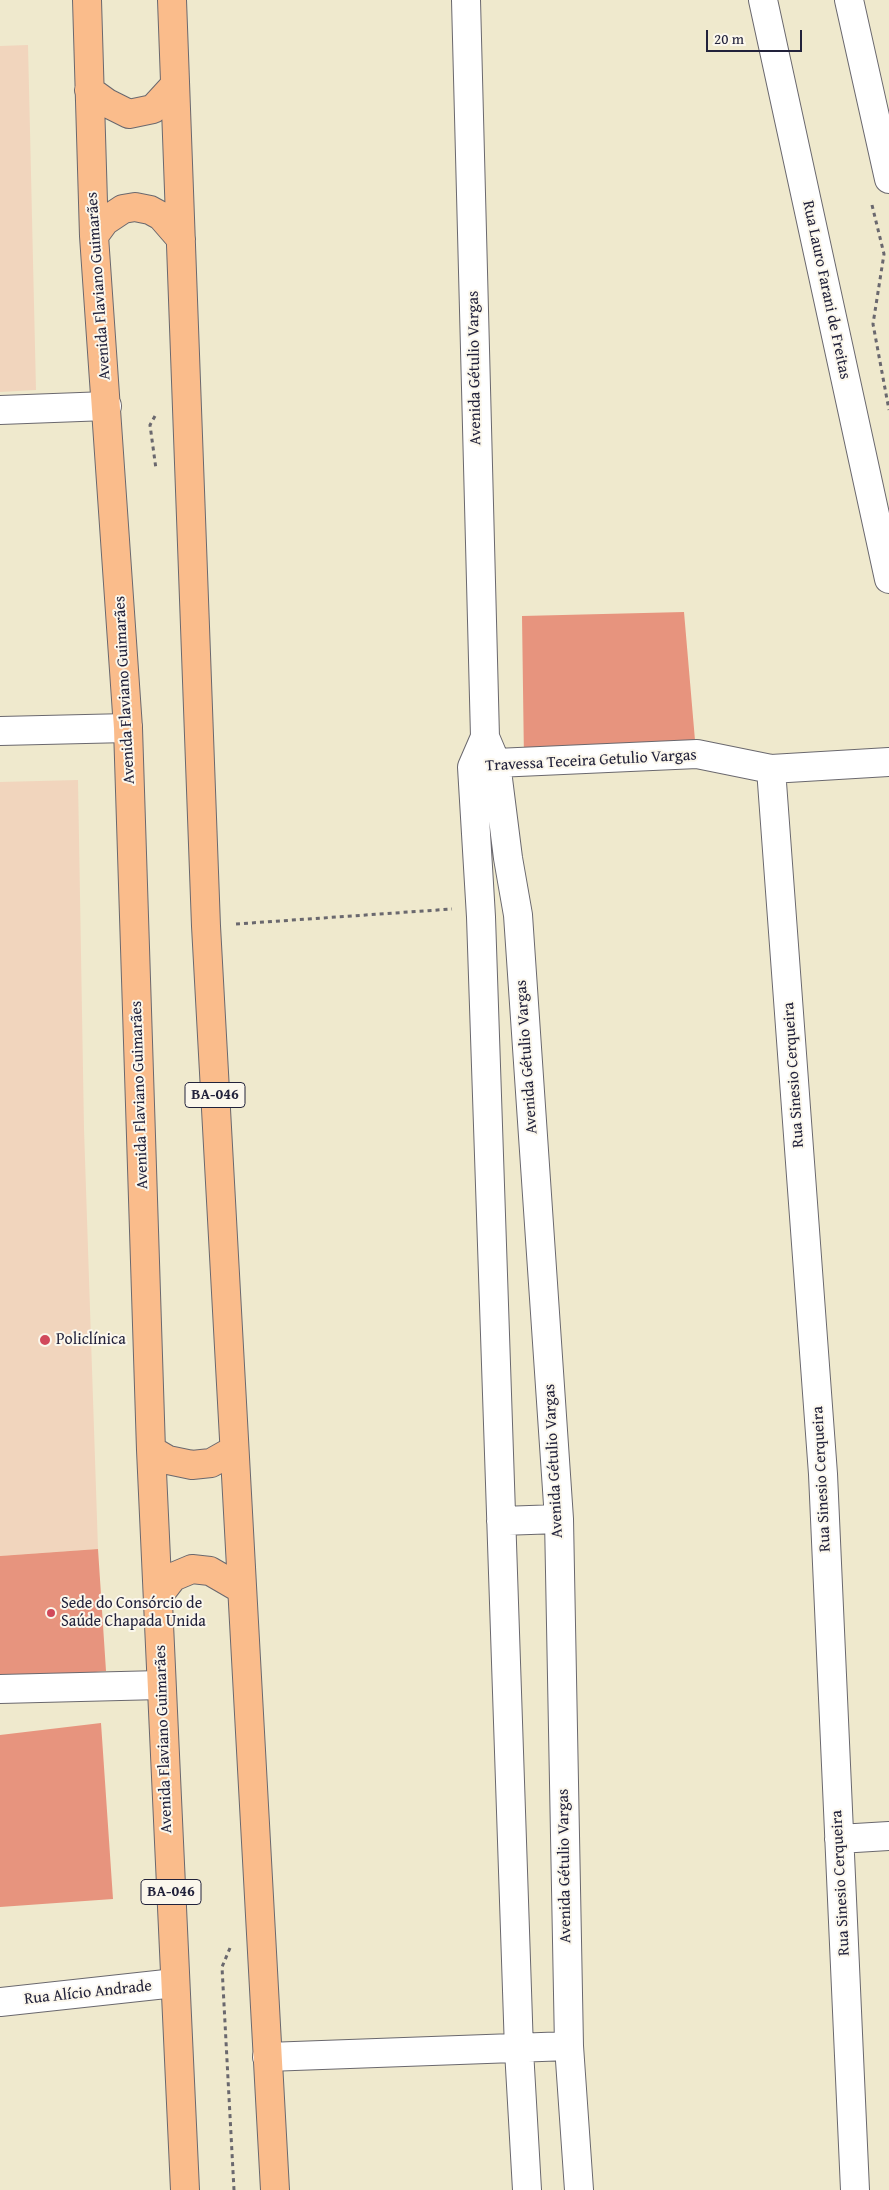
<!DOCTYPE html>
<meta charset="utf-8">
<style>
body{margin:0}
#map{position:relative;width:889px;height:2190px;overflow:hidden;background:#efe9cd;font-family:"Gentium Book Plus",serif}
canvas{display:block}
.scale{position:absolute;left:706px;top:30px;width:96px;height:22px;box-sizing:border-box;border:2px solid #22223b;border-top:0;padding-left:6px;font-size:15px;line-height:18px;white-space:nowrap;color:#22223b;-webkit-text-stroke:4px #fbf7ec;paint-order:stroke}
</style>
<div id="map">
<canvas width="889" height="2190"></canvas>
<div class="scale">20 m</div>
</div>
<script>
const ctx = document.querySelector('canvas').getContext('2d');
ctx.lineJoin = 'round';
function paint(path, color) { ctx.fillStyle = color; ctx.fill(path, 'evenodd'); }
const toPath = rows => new Path2D(rows.map(r => 'M' + r).join(''));
function stroke(path, color, width, dash) { ctx.strokeStyle = color; ctx.lineWidth = width; ctx.lineCap = dash ? 'butt' : 'round'; ctx.setLineDash(dash || []); ctx.stroke(path); }
function label(font, color, halo, rows, align = 'center') {
  ctx.font = font + ' "Gentium Book Plus",serif'; ctx.lineWidth = 4; ctx.setLineDash([]); ctx.textBaseline = 'middle'; ctx.strokeStyle = halo; ctx.fillStyle = color; for (const [text, x, y, turn = 0] of rows) {
    ctx.save(); ctx.translate(x, y); ctx.rotate((+turn || 0) * Math.PI / 180); ctx.textAlign = isNaN(turn) ? turn : align; if (halo) ctx.strokeText(text, 0, 0); ctx.fillText(text, 0, 0); ctx.restore();
  }
}
paint(toPath([
 [28,45,36,390,0,392,0,46],
 [78,780,84,1129,98,1549,0,1556,0,782]
]), '#f1d5bd');
paint(toPath([
 [684,612,696,752,524,761,522,616],
 [98,1549,106,1671,0,1681,0,1556],
 [101,1723,113,1899,0,1907,0,1735]
]), '#e7947e');
const minor = toPath([
 [466,0,485,737,496,763,508,858,518,915,559,1519,569,2046,579,2190],
 [763,0,889,579],
 [849,0,889,179],
 [0,410,107,406],
 [0,731,128,728],
 [485,737,472,767,481,917,519,2050,527,2190],
 [478,766,496,763,697,754,771,769,889,762],
 [771,769,823,1474,855,2190],
 [501,1521,559,1519],
 [0,1689,161,1685],
 [839,1839,889,1836],
 [0,2002,175,1983],
 [267,2057,569,2046]
]);
const major = toPath([
 [87,0,94,236,128,728,151,1450,185,2190],
 [172,0,206,926,275,2190],
 [89,90,107,103,129,114,153,109,175,85],
 [94,236,105,221,123,209,135,207,150,210,161,216,181,239],
 [151,1450,168,1460,192,1465,211,1463,234,1450],
 [159,1595,173,1577,192,1569,210,1571,241,1589]
]);
stroke(minor, '#6a686e', 30);
stroke(major, '#6a686e', 30);
stroke(toPath([
 [872,205,884,254,873,324,889,410],
 [155,416,150,425,156,469],
 [236,924,452,909],
 [230,1948,222,1967,234,2190]
]), '#6a686e', 3, [4, 4]);
stroke(minor, '#fff', 28);
stroke(major, '#fabc8b', 28);
for (const [x, y, r, color] of [
 [45,1340,6,"#d1495b"],
 [51,1613,5,"#d1495b"]
]) { const dot = new Path2D(); dot.arc(x, y, r, 0, 2 * Math.PI); ctx.fillStyle = color; ctx.fill(dot); stroke(dot, '#fbf7ec', 2); }
for (const [x, y, w] of [
 [215,1095,60],
 [171,1892,60]
]) { const box = new Path2D(); box.roundRect(x - w / 2, y - 12.5, w, 25, 4); ctx.fillStyle = '#fbf7ec'; ctx.fill(box); stroke(box, '#22223b', 1); }
label('bold 15px', '#22223b', null, [
 ["BA-046",215,1095],
 ["BA-046",171,1892]
]);
label('16px', '#22223b', '#fbf7ec', [
 ["Avenida Flaviano Guimarães",99,286,-94],
 ["Rua Lauro Farani de Freitas",826,290,78],
 ["Avenida Gétulio Vargas",475,368,-91],
 ["Avenida Flaviano Guimarães",125,690,-93],
 ["Travessa Teceira Getulio Vargas",591,761,-3],
 ["Avenida Gétulio Vargas",527,1057,-94],
 ["Rua Sinesio Cerqueira",794,1075,-94],
 ["Avenida Flaviano Guimarães",140,1095,-92],
 ["Avenida Gétulio Vargas",554,1461,-93],
 ["Rua Sinesio Cerqueira",822,1479,-93],
 ["Avenida Flaviano Guimarães",164,1739,-92],
 ["Avenida Gétulio Vargas",565,1866,-91],
 ["Rua Sinesio Cerqueira",841,1883,-93],
 ["Rua Alício Andrade",88,1993,-6]
]);
label('16px', '#22223b', '#fbf7ec', [
 ["Policlínica",56,1340],
 ["Sede do Consórcio de",61,1604],
 ["Saúde Chapada Unida",61,1622]
], 'left');
</script>
